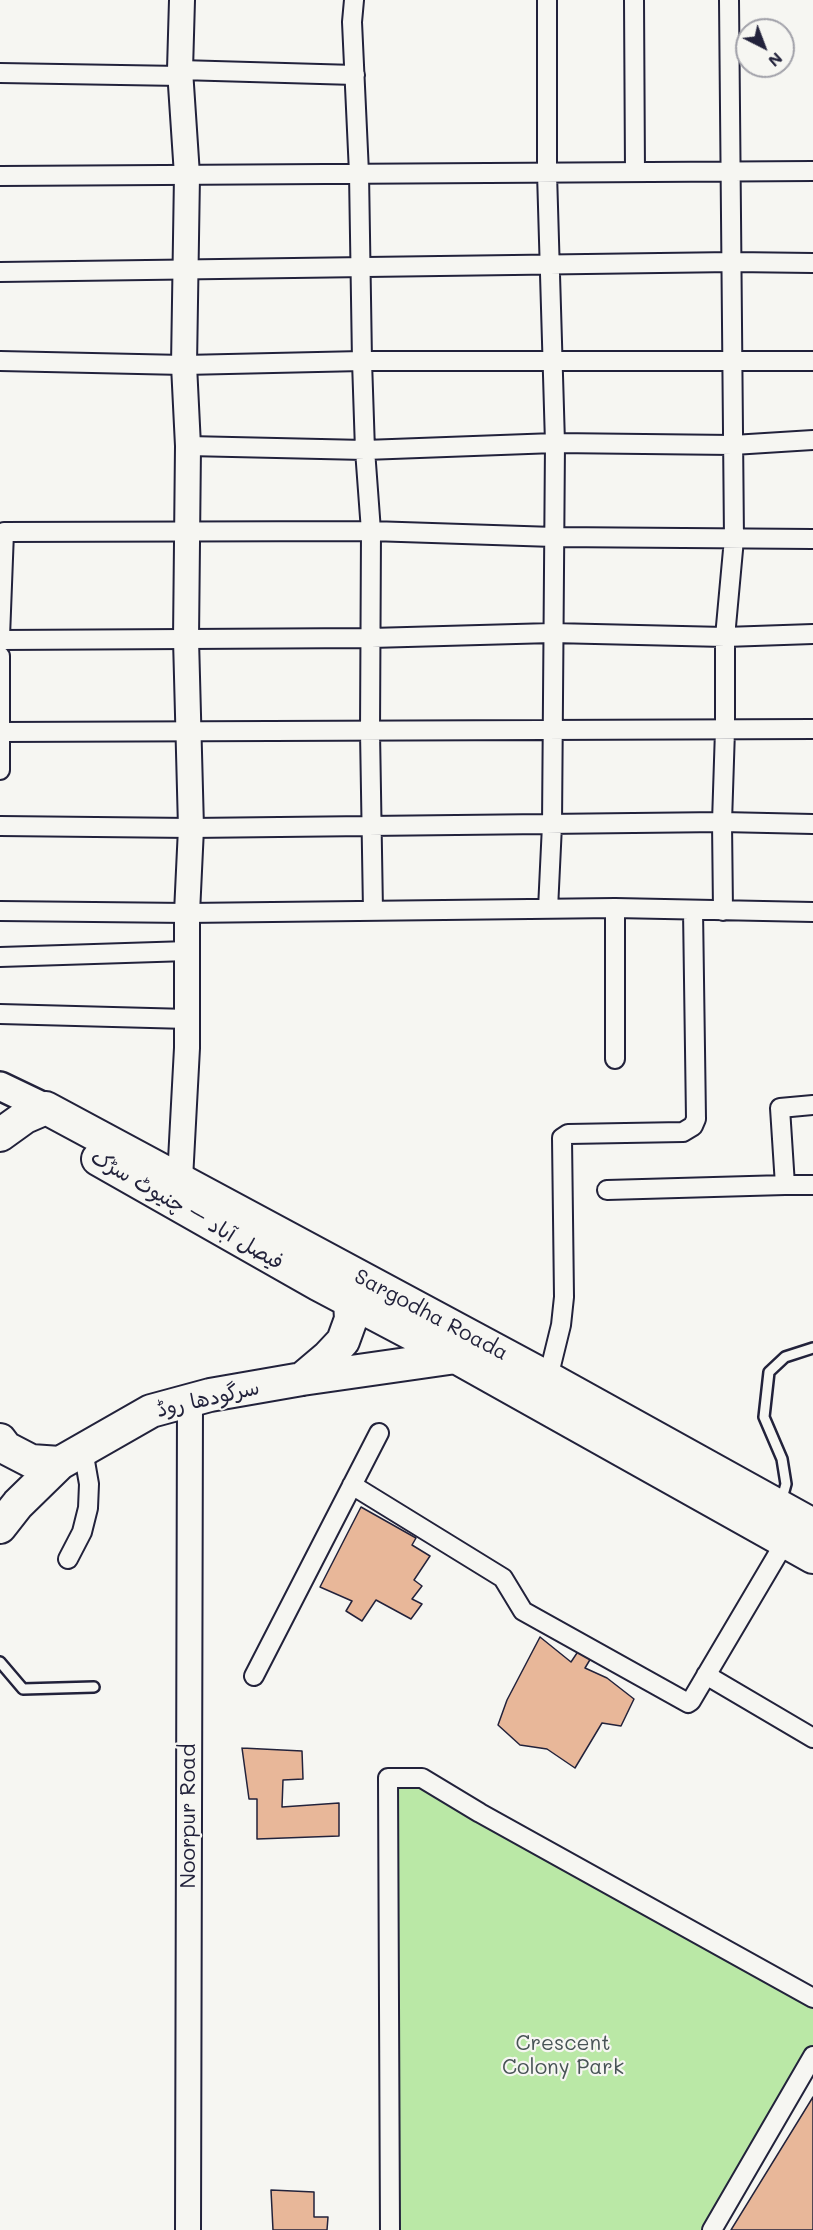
<!DOCTYPE html>
<meta charset="utf-8">
<style>
body{margin:0}
#map{position:relative;width:813px;height:2230px;overflow:hidden;background:#f6f6f2;font-family:Mali,sans-serif}
canvas{display:block}
.north{position:absolute;left:735px;top:18px;width:60px;height:60px;box-sizing:border-box;background:#f6f6f2;border:2px solid #a1a1a9;border-radius:50%;rotate:138deg;font-size:16px;font-weight:700;line-height:24px;text-align:center;color:#22223b}
.north::after{content:'';display:block;margin:auto;width:21px;height:27px;background:#22223b;clip-path:polygon(50% 0,100% 100%,50% 72%,0 100%)}
</style>
<div id="map">
<canvas width="813" height="2230"></canvas>
<div class="north">N</div>
</div>
<script>
const ctx = document.querySelector('canvas').getContext('2d');
ctx.lineJoin = 'round';
function paint(path, color) { ctx.fillStyle = color; ctx.fill(path, 'evenodd'); }
const toPath = rows => new Path2D(rows.map(r => 'M' + r).join(''));
function stroke(path, color, width, dash) { ctx.strokeStyle = color; ctx.lineWidth = width; ctx.lineCap = dash ? 'butt' : 'round'; ctx.setLineDash(dash || []); ctx.stroke(path); }
function label(font, color, halo, rows, align = 'center') {
  ctx.font = font + ' Mali,"Playpen Sans Arabic",sans-serif'; ctx.lineWidth = 4.5; ctx.setLineDash([]); ctx.textBaseline = 'middle'; ctx.strokeStyle = halo; ctx.fillStyle = color; for (const [text, x, y, turn = 0] of rows) {
    ctx.save(); ctx.translate(x, y); ctx.rotate((+turn || 0) * Math.PI / 180); ctx.textAlign = isNaN(turn) ? turn : align; if (halo) ctx.strokeText(text, 0, 0); ctx.fillText(text, 0, 0); ctx.restore();
  }
}
paint(toPath([
 [388,1778,405,1778,813,1998,813,2056,712,2230,390,2230]
]), '#bae8a6');
const building = toPath([
 [361,1507,416,1538,412,1545,430,1556,414,1580,422,1586,412,1599,422,1604,411,1619,376,1600,362,1621,346,1611,352,1601,320,1587,361,1507],
 [540,1637,571,1662,579,1650,591,1658,585,1668,607,1678,634,1699,621,1726,602,1723,575,1768,547,1749,520,1745,498,1725,507,1700,540,1637],
 [242,1748,302,1751,303,1779,283,1780,282,1807,339,1803,339,1836,257,1839,257,1799,249,1799,242,1748],
 [813,2097,813,2230,731,2230,813,2097],
 [271,2190,314,2192,314,2217,328,2217,327,2230,273,2230,271,2190]
]);
paint(building, '#e8b799');
stroke(building, '#22223b', 1.5);
const lane = toPath([
 [781,1502,786,1484,782,1459,764,1417,769,1372,785,1357,813,1348],
 [0,1662,23,1689,94,1687]
]);
const street = toPath([
 [354,0,352,22,359,173,362,361,365,450,371,531,370,732,373,911],
 [547,0,547,173,555,443,552,825,548,909],
 [634,0,635,172],
 [180,70,355,75],
 [0,73,181,76],
 [0,176,813,171],
 [0,272,733,262,813,263],
 [0,361,184,365,362,361,813,361],
 [188,446,365,450,555,443,733,445,813,440],
 [0,637,4,532,371,531,554,537,813,539],
 [0,640,371,638,552,633,725,637,813,634],
 [0,656,0,770],
 [0,732,813,729],
 [0,826,191,828,722,822,813,824],
 [0,911,187,913,615,908,813,912],
 [723,911,722,822,725,730,725,637,734,539,729,0],
 [0,957,188,951],
 [0,1014,188,1019],
 [615,1059,615,908],
 [785,1185,813,1185],
 [607,1190,785,1185,780,1108,813,1105],
 [548,1378,561,1325,564,1297,562,1138,568,1134,683,1132,693,1126,696,1119,693,910],
 [352,1485,503,1578,523,1611,688,1703,691,1701,785,1542],
 [68,1559,82,1532,88,1508,89,1484,83,1450],
 [706,1675,813,1738],
 [254,1676,379,1433],
 [390,2230,388,1778,422,1778,480,1813,813,1998],
 [712,2230,813,2056]
]);
const secondary = toPath([
 [180,1179,187,1048,187,913,191,828,186,639,188,446,184,365,187,175,180,70,182,0],
 [188,2230,190,1402]
]);
const primary = toPath([
 [0,1086,46,1108]
]);
const highway = toPath([
 [0,1135,25,1117,46,1108,548,1378,813,1525],
 [98,1159,318,1284,456,1357,813,1557],
 [302,1379,328,1357,343,1341,351,1319,350,1301,344,1283],
 [0,1440,6,1448,31,1461,60,1463],
 [0,1527,18,1504,60,1463,151,1411,210,1395,302,1379,456,1357]
]);
stroke(lane, '#22223b', 14);
stroke(street, '#22223b', 22);
stroke(secondary, '#22223b', 28);
stroke(primary, '#22223b', 32);
stroke(highway, '#22223b', 36);
stroke(lane, '#f6f6f2', 9);
stroke(street, '#f6f6f2', 18);
stroke(secondary, '#f6f6f2', 24);
stroke(primary, '#f6f6f2', 27);
stroke(highway, '#f6f6f2', 32);
label('21px', '#22223b', '#f6f6f2', [
 ["فیصل آباد – چنیوٹ سڑک",187,1210,30],
 ["Sargodha Roada",431,1315,28],
 ["سرگودھا روڈ",208,1399,-13],
 ["Noorpur Road",189,1816,-90]
]);
label('21px', '#485456', '#f6f6f2', [
 ["Crescent",563,2044],
 ["Colony Park",563,2068]
]);
</script>
